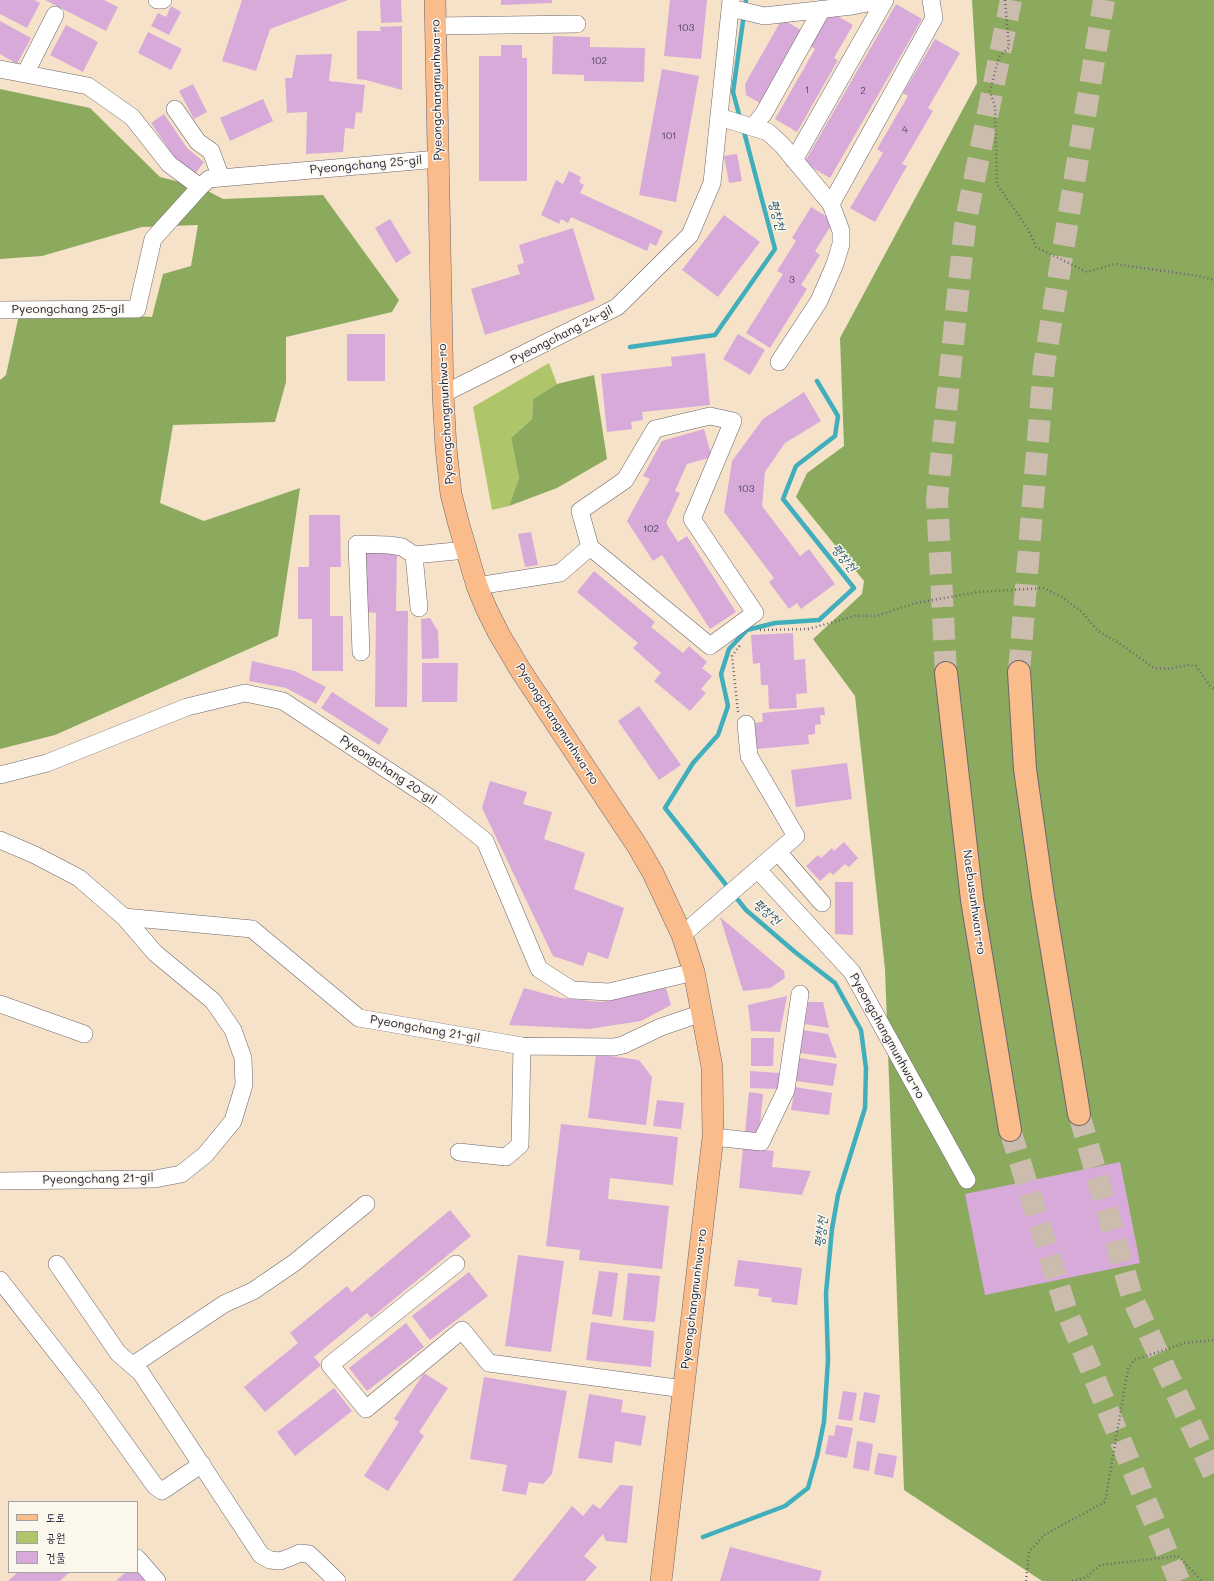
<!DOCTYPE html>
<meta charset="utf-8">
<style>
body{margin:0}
#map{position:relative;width:1214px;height:1581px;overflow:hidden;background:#f5e2c9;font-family:Mali,"Poor Story",sans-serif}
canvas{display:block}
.legend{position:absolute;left:8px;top:1501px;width:130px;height:72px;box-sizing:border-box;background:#fbf7ec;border:1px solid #a4a2a5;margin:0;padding:5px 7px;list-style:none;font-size:12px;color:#22223b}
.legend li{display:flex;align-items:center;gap:8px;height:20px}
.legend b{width:20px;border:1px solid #a4a2a5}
</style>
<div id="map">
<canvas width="1214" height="1581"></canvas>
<ul class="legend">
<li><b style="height:5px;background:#f9bc8a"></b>도로</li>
<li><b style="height:11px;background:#afc56a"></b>공원</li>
<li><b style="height:11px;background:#d8aada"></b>건물</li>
</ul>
</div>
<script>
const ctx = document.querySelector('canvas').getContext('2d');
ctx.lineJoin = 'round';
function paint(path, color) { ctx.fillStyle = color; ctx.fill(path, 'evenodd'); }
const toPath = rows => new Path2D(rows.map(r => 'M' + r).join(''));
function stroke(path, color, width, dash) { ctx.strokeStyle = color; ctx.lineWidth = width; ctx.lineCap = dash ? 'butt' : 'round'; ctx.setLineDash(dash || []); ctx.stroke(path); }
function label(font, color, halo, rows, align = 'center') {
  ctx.font = font + ' Mali,"Poor Story",sans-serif'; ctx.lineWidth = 3; ctx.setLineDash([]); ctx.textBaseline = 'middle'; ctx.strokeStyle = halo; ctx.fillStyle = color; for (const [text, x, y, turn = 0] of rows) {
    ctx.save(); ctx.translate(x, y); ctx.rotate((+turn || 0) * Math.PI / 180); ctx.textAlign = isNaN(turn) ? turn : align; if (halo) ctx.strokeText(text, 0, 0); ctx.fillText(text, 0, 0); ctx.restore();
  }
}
paint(toPath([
 [549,363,557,384,533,399,532,419,511,438,519,478,509,506,492,510,473,407]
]), '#afc56a');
paint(toPath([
 [972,0,1214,0,1214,1581,1042,1581,904,1490,885,969,855,696,813,639,862,594,864,581,796,497,807,473,844,446,840,338,977,83],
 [0,89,90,108,160,177,200,187,223,199,323,195,399,300,392,312,286,337,286,382,275,422,173,425,160,503,204,521,300,488,278,636,55,735,0,749,0,380,6,375,20,310,152,317,163,274,191,266,198,225,142,227,42,256,0,259],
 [594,375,607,459,557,488,509,506,519,478,511,438,532,419,533,399,557,384]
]), '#8baa5e');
stroke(toPath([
 [740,118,733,92,746,0],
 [630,347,715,335,775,249,743,128],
 [703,1537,785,1506,808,1488,817,1456,824,1422,828,1360,826,1293,832,1229,838,1195,865,1108,866,1068,861,1030,835,983,795,952,746,910,665,808,693,763,718,735,728,706,721,674,729,649,747,630,775,623,819,620,854,588,783,499,796,466,835,436,838,416,817,381]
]), '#40afbb', 4.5);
paint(toPath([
 [0,0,34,0,40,3,27,28,0,14],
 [45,0,104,0,118,7,106,31],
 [242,0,348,0,270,29,256,71,222,61],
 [380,0,401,0,402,22,381,23],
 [501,0,552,0,552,3,501,5],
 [670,0,707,0,701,59,664,56],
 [896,4,922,19,830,178,804,163],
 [171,6,181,12,169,35,151,26,158,13,166,17],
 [830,12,853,25,834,58,838,60,797,132,775,119,815,49,810,46],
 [782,19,801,30,760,103,746,95,745,84],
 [0,21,31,38,17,64,0,54],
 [66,25,98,42,83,72,50,55],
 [402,26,402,90,366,80,357,79,357,31,381,31,380,27],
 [148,32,182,49,171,70,138,53],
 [553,36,590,37,590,47,645,48,644,82,584,81,584,75,552,74],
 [935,39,960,53,928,108,933,111,902,164,907,166,875,222,850,208,883,153,877,149,908,96,903,93],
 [501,45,522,45,522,58,527,58,527,181,479,181,479,56,501,56],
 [332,54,329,81,365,85,362,113,356,112,354,129,345,128,343,152,306,154,307,112,287,113,285,78,292,78,296,55],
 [662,69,699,76,676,202,639,195],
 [193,84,207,112,194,119,179,91],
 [263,99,273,121,230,141,220,118],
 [164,114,187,148,204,162,195,174,174,157,151,123],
 [737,154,742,181,729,183,724,156],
 [569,171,581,177,579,182,584,185,580,193,663,231,656,246,650,243,647,251,571,217,568,223,561,219,559,224,541,215,556,180,563,184],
 [811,207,834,221,815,251,820,255,801,285,807,289,770,348,746,333,783,274,777,271,796,241,792,238],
 [724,215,760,242,718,297,682,270],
 [390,219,411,253,396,263,375,228],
 [573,228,595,300,485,335,471,289,520,274,517,265,524,263,519,245],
 [347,334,385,334,385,381,347,381],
 [738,334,765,350,750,375,723,359],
 [705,353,710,405,642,412,643,420,631,422,632,429,607,432,601,374,672,366,671,357],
 [804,392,821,421,785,443,765,472,762,506,800,556,809,549,835,584,801,609,797,603,789,609,769,582,774,578,724,512,732,461,763,419],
 [704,429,712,457,687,464,675,491,680,493,666,523,678,542,687,536,736,612,710,629,662,555,653,561,627,521,650,479,643,476,662,441],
 [309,515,340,515,341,567,330,567,330,616,343,616,343,671,312,671,312,619,298,619,298,567,309,567],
 [531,532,538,565,525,567,518,534],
 [364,550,397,550,396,611,408,611,407,707,375,707,376,613,364,612],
 [594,571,655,622,651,627,683,653,689,646,707,662,702,668,712,676,701,689,706,693,690,711,654,681,661,673,633,648,638,643,577,592],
 [430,618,438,631,439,658,422,659,421,619],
 [793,633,794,660,805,659,807,693,796,694,797,708,769,709,768,685,761,685,760,663,753,664,751,635],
 [252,661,295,671,326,687,316,704,286,688,249,681],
 [422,663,458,663,457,702,422,702],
 [332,692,389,729,379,745,321,708],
 [639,706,681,765,659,780,618,721],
 [824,707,825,715,820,715,821,724,815,725,815,734,808,735,809,744,757,749,754,723,763,722,762,713],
 [847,763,852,799,796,807,791,770],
 [490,781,527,792,523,804,552,812,544,839,585,853,574,889,624,908,608,959,588,952,583,966,553,956,482,808],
 [844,842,858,858,849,867,845,864,833,875,830,872,820,881,806,866,818,855,821,858,832,848,834,851],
 [835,882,853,882,853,935,835,934],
 [720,917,784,971,785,978,770,988,743,991],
 [524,988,561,998,601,1002,666,988,671,1005,641,1021,589,1029,509,1025],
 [787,996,780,1032,751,1031,748,1005],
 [808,1002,823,1002,829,1028,805,1024],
 [803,1030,828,1034,837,1058,800,1053],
 [751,1038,774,1038,773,1066,751,1066],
 [596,1054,639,1060,652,1077,646,1125,588,1118],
 [799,1058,837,1064,833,1086,795,1081],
 [750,1071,780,1073,779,1089,750,1088],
 [795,1087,832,1093,829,1115,791,1110],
 [749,1092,763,1094,759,1135,745,1133],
 [657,1100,684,1103,681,1129,653,1126],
 [561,1124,678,1137,673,1185,610,1178,608,1199,669,1206,662,1269,579,1260,580,1250,546,1246],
 [743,1148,774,1151,772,1167,811,1171,802,1195,739,1188],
 [1120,1162,1140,1263,985,1295,965,1194],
 [450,1210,471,1236,371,1318,367,1313,314,1357,321,1365,265,1412,244,1387,298,1343,290,1333,347,1286,352,1292],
 [518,1255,564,1261,551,1352,505,1346],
 [738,1260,802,1268,797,1305,771,1302,772,1298,758,1296,759,1289,734,1286],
 [599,1271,618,1273,612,1317,592,1314],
 [469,1272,488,1296,430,1340,412,1316],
 [628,1273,660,1276,655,1322,623,1320],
 [591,1322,654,1331,651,1367,586,1360],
 [406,1323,424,1347,367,1391,349,1368],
 [424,1373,448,1388,419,1432,424,1436,388,1491,364,1476,399,1422,394,1419],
 [484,1377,567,1391,552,1474,543,1484,529,1482,526,1495,502,1491,507,1465,470,1459],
 [334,1388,352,1411,295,1456,277,1432],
 [843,1391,857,1393,852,1421,838,1419],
 [864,1392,880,1395,875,1423,859,1420],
 [589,1394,623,1400,621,1412,646,1416,641,1446,615,1441,612,1463,578,1458],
 [836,1425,853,1428,847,1458,825,1454,829,1435,834,1436],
 [857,1441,873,1444,869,1471,853,1468],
 [878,1453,897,1456,893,1478,874,1474],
 [620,1485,633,1486,627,1543,606,1541,603,1534,584,1556,597,1567,585,1581,512,1581,572,1506,583,1516,593,1504,600,1509],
 [730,1547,822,1571,819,1581,720,1581],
 [137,1569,147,1581,116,1581,126,1572,137,1572],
 [18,1572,70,1572,60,1581,8,1581]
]), '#d8aada');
stroke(toPath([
 [1019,672,1044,366,1104,0],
 [946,673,937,499,965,225,1011,0],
 [1079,1114,1132,1297,1214,1475],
 [1010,1130,1067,1312,1179,1581]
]), '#cbbcad', 22, [22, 11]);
const minor = toPath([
 [157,0,163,0],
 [731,8,764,16,852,6,883,0],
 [436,26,577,24],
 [0,69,88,86,132,117,169,164,200,187],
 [25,74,55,15],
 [175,109,198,142,211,151,221,178],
 [719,117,768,132,782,145,831,204,841,231,841,244,835,264,819,301,779,362],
 [753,127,764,113,822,9],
 [794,160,885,0],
 [831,204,934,18,931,0],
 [0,310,137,309,153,239,200,187,209,179,438,159],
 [443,394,617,307,690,235,712,183,731,0],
 [414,555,419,608],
 [477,586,560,573,590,547,710,646,755,613,692,519,733,421,710,416,655,429,625,480,580,511,590,547],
 [361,652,357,544,389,545,402,547,414,555,466,550],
 [0,775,47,763,187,707,245,693,283,701,436,802,485,841,539,969,572,990,609,992,694,972],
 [0,840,35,855,79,878,124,917,155,953,213,1001,233,1030,243,1058,244,1085,233,1121,205,1155,181,1174,155,1179,0,1181],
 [778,852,822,903],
 [758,870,852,972,967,1180],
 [124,917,252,929,359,1018,522,1046,520,1145,506,1157,459,1152],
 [682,935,796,836,749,756,746,724],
 [0,1004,84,1034],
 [522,1046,614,1047,623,1045,661,1027,702,1013],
 [713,1137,761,1142,786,1090,800,994],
 [57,1264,118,1353,141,1373,261,1555,270,1560,280,1561,291,1557,300,1553,309,1554,337,1581],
 [456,1264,330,1365,366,1409,462,1330,489,1363,684,1389],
 [0,1280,92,1398,155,1486,162,1491,202,1464],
 [133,1365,224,1304,253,1291,294,1263,366,1204],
 [137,1558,157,1581]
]);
const major = toPath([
 [435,0,443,394,446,448,451,494,459,525,477,586,486,608,499,634,521,671,638,847,653,873,682,935,694,972,712,1067,713,1137,661,1581]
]);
const highway = toPath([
 [1019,672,1025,769,1043,896,1079,1114],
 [946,673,972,900,1010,1130]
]);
stroke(minor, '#6c656d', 18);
stroke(major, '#6c656d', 22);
stroke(highway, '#6c656d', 24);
stroke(toPath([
 [1005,0,1009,47,999,57,990,91,995,107,997,184,1028,229,1036,247,1087,272,1115,264,1198,276,1214,280],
 [760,630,808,629,855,616,876,616,916,603,978,592,1043,588,1062,597,1082,612,1098,631,1119,643,1154,668,1167,669,1189,665,1196,666,1210,686,1214,689],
 [738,712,732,656,741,644],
 [1026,1581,1029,1552,1044,1535,1105,1502,1128,1369,1134,1360,1185,1343,1214,1340],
 [1072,1581,1087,1577,1100,1565,1178,1556,1202,1581]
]), '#6c656d', 2.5, [1, 3]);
stroke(minor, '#fff', 17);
stroke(major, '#f9bc8a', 21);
stroke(highway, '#f9bc8a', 22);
label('10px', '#504463', null, [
 ["103",686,28],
 ["102",599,61],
 ["1",807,90],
 ["2",863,91],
 ["4",905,130],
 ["101",669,136],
 ["3",792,280],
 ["103",746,489],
 ["102",651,529]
]);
label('12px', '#22223b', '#fbf7ec', [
 ["Pyeongchangmunhwa-ro",437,90,-91],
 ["Pyeongchang 25-gil",366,165,-5],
 ["Pyeongchang 25-gil",68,309],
 ["Pyeongchang 24-gil",562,335,-27],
 ["Pyeongchangmunhwa-ro",446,414,-93],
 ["Pyeongchangmunhwa-ro",557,724,57],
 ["Pyeongchang 20-gil",388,770,34],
 ["Naebusunhwan-ro",974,902,82],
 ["Pyeongchang 21-gil",425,1029,10],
 ["Pyeongchangmunhwa-ro",887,1036,61],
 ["Pyeongchang 21-gil",98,1179,-1],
 ["Pyeongchangmunhwa-ro",694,1299,-83]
]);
label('italic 13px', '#2e5a6e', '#fbf7ec', [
 ["평창천",777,215,75],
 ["평창천",844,558,51],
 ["평창천",767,912,41],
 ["평창천",821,1232,-83]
]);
</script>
